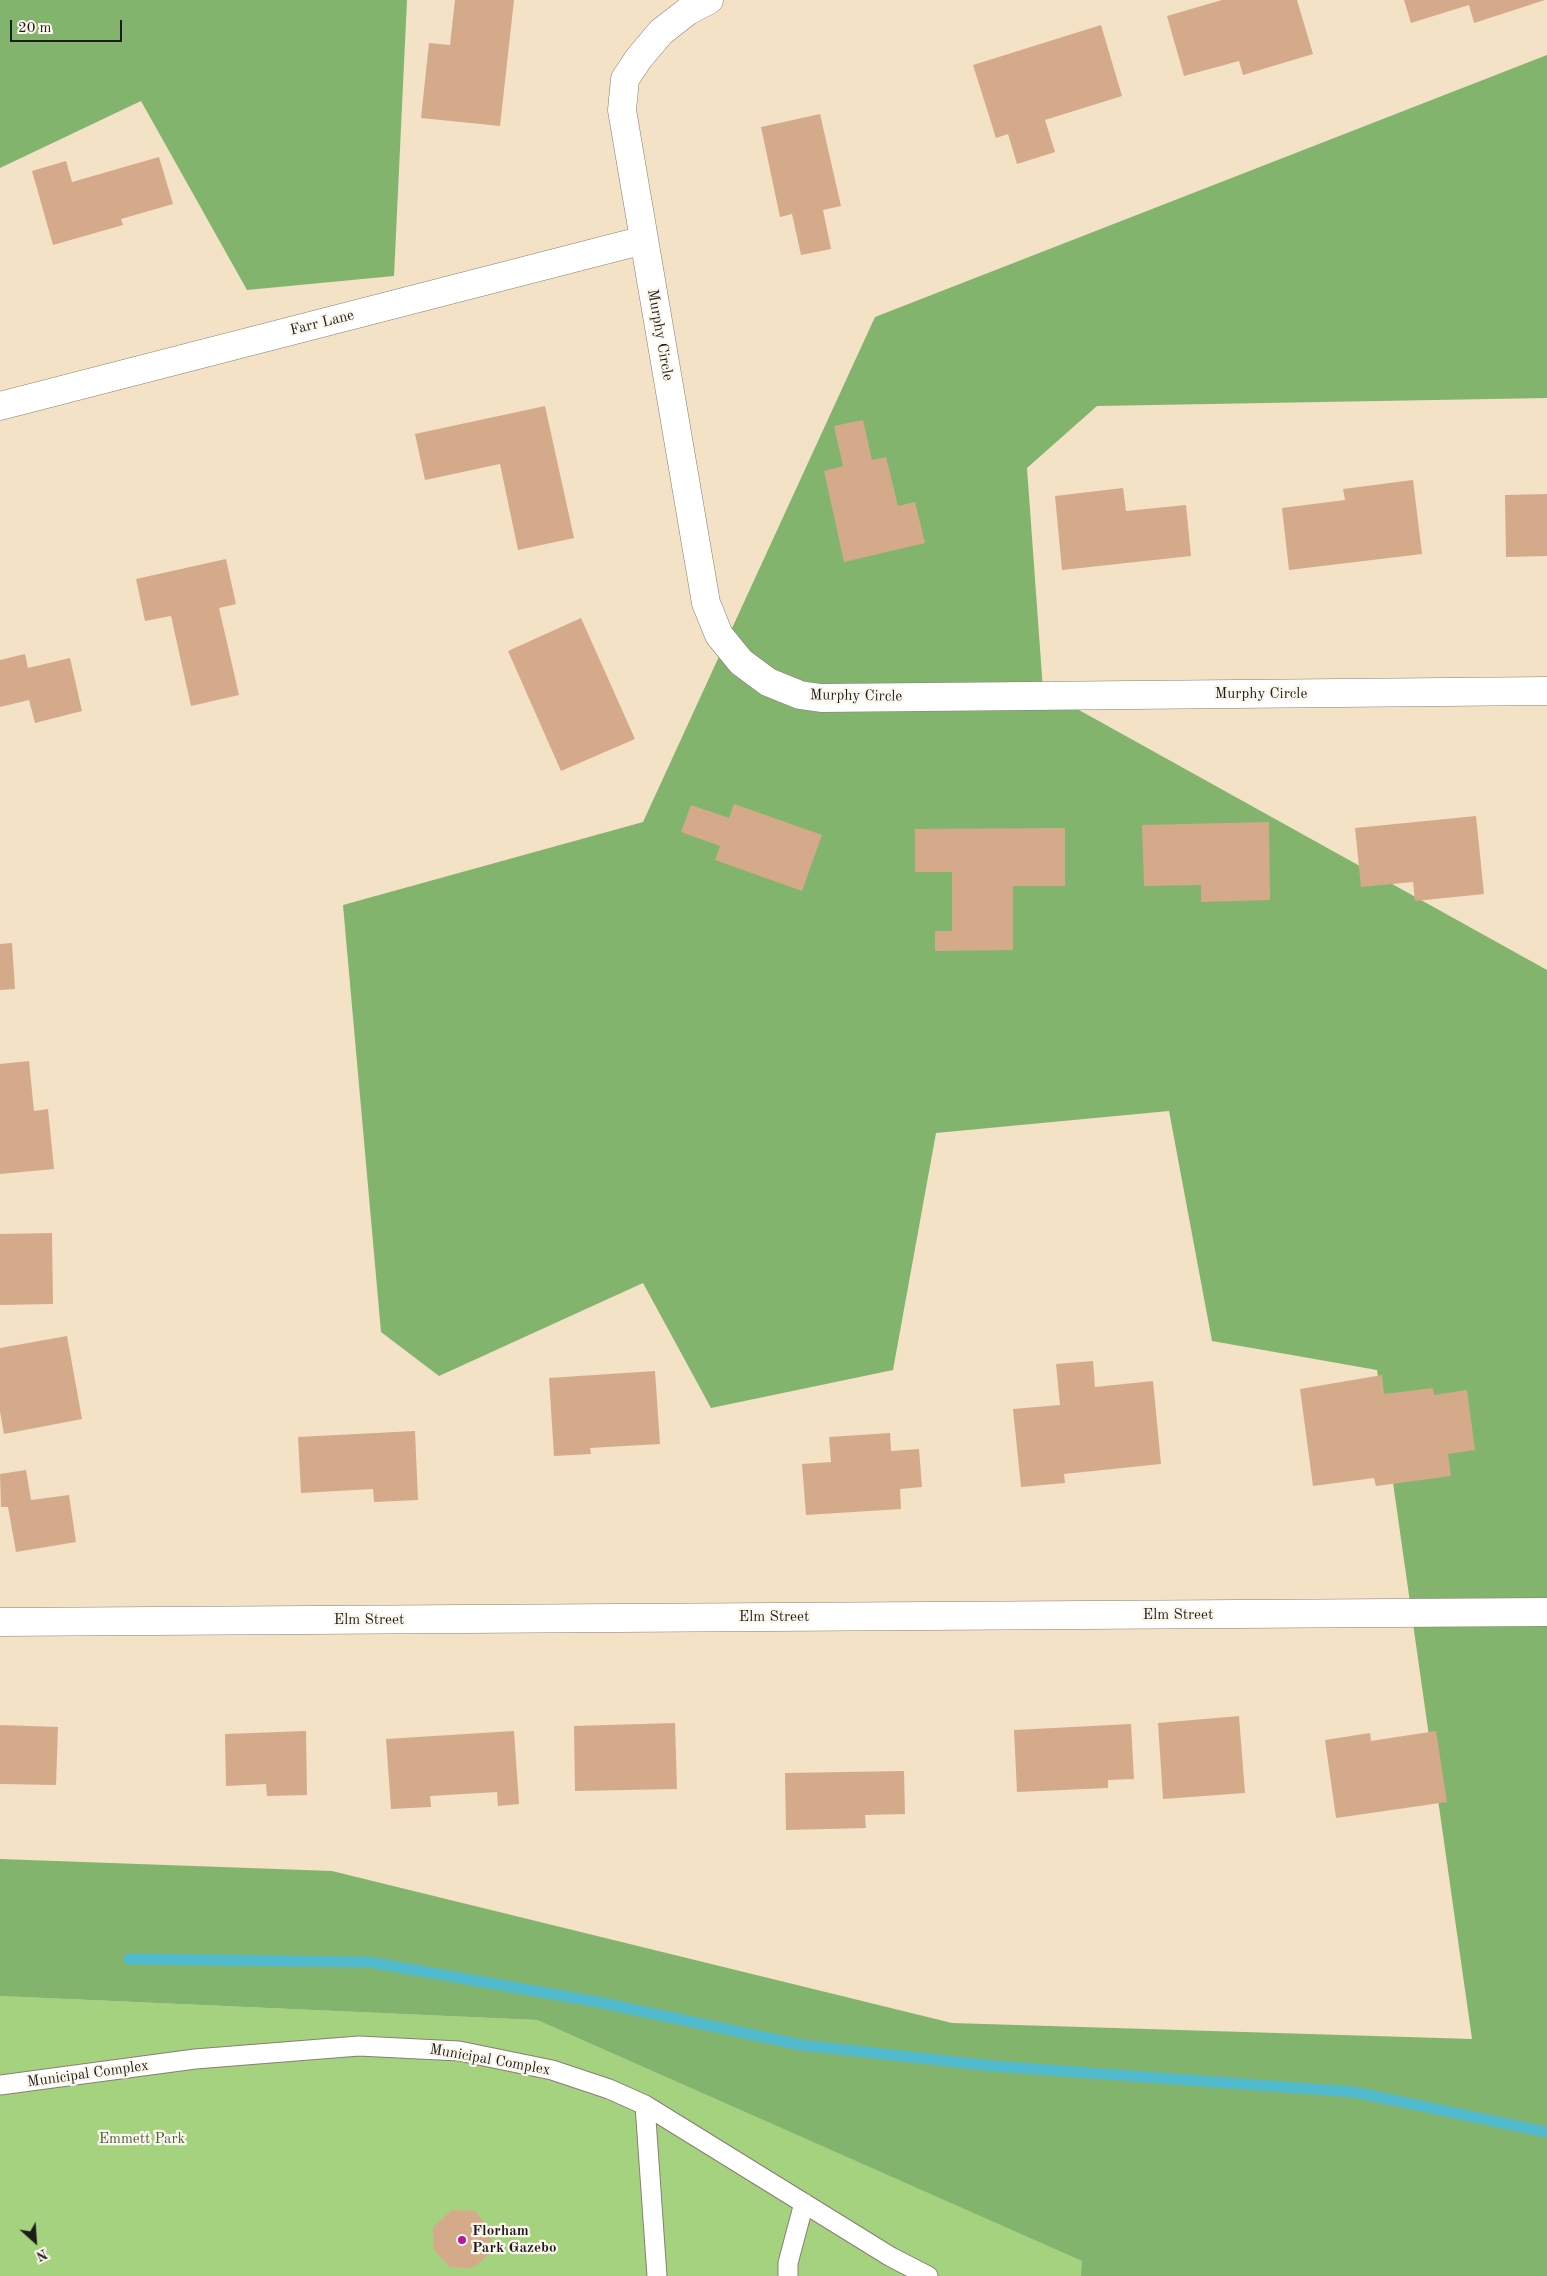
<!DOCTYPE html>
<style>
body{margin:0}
#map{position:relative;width:1547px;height:2276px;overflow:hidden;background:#f3e2c6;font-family:"Old Standard TT",serif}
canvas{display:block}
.north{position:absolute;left:10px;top:2216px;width:50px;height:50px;-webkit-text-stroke:4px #fbf7ec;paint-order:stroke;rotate:154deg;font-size:14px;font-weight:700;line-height:20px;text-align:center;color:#1c1c1c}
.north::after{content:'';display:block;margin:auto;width:18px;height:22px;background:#1c1c1c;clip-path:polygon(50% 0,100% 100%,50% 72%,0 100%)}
.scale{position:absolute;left:10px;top:20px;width:112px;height:22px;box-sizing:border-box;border:2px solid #1c1c1c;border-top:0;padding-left:6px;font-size:15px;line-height:18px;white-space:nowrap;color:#1c1c1c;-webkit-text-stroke:4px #fbf7ec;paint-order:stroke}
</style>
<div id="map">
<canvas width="1547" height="2276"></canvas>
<div class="north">N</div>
<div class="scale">20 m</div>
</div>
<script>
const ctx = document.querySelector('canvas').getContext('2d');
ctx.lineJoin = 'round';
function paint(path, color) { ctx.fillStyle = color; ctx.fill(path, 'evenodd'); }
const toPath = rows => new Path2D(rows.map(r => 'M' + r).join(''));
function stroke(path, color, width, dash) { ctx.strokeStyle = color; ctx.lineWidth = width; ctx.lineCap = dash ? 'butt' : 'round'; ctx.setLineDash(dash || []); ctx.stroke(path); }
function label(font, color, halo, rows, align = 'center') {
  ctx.font = font + ' "Old Standard TT",serif'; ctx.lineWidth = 4.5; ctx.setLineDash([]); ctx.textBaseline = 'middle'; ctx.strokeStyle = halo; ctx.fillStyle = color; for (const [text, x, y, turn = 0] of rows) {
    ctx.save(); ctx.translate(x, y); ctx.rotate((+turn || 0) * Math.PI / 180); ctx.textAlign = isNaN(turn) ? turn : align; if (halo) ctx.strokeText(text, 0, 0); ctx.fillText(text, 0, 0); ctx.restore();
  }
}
paint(toPath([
 [0,1996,537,2020,1083,2261,1547,2205,1547,2276,0,2276]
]), '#a4d27f');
paint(toPath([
 [0,0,407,0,394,276,247,290,141,101,0,168],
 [1547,55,1547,398,1097,406,1027,468,1043,690,1547,970,1547,2276,1081,2276,1082,2261,537,2020,0,1996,0,1859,332,1871,952,2023,1472,2039,1377,1370,1212,1341,1169,1111,936,1133,893,1370,711,1408,643,1283,439,1376,381,1332,343,905,643,822,875,317]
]), '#83b46e');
stroke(toPath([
 [129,1959,369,1962,598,2002,801,2045,993,2066,1354,2092,1547,2132]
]), '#51bacd', 11);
paint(toPath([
 [455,0,514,0,500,126,421,118,429,43,450,45],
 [1222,0,1297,0,1313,54,1243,75,1239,61,1184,76,1167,16],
 [1404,0,1545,0,1474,23,1469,5,1411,23],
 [1101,25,1122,96,1045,120,1055,152,1017,164,1008,134,996,138,973,65],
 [820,114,841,206,823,210,831,249,801,255,792,214,780,217,761,127],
 [159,157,173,204,121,219,123,225,53,245,32,171,66,161,72,182],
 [545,406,574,538,518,550,500,464,425,480,415,434],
 [863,420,872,460,886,457,898,506,915,502,925,543,844,562,824,471,843,466,834,426],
 [1413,480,1422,554,1289,570,1282,508,1345,500,1343,489],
 [1123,488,1126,511,1186,505,1191,556,1062,570,1055,496],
 [1547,494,1547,556,1506,557,1505,495],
 [226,559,236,604,219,608,239,695,191,706,171,616,145,621,136,579],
 [581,618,635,739,561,771,508,651],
 [25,654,28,668,70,658,82,711,35,723,29,700,0,707,0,660],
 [734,804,822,835,802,891,715,860,720,846,681,832,691,805,729,818],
 [1476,816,1484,894,1415,901,1413,882,1361,887,1355,828],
 [1269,822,1270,900,1201,902,1201,885,1144,886,1142,825],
 [1065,828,1065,886,1013,886,1013,950,935,951,935,931,952,931,952,872,915,872,915,829],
 [12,943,15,989,0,990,0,944],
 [29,1061,34,1111,48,1109,54,1169,0,1174,0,1064],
 [52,1233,53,1304,0,1305,0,1234],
 [67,1336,82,1419,4,1434,0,1411,0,1348],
 [1093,1361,1095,1387,1153,1381,1161,1464,1064,1474,1065,1483,1021,1487,1013,1409,1060,1405,1056,1364],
 [655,1371,660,1444,590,1448,591,1454,554,1456,549,1378],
 [1382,1375,1384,1394,1433,1388,1434,1395,1467,1390,1475,1450,1448,1454,1451,1476,1376,1486,1374,1478,1313,1486,1300,1389],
 [415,1431,418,1500,374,1502,373,1489,301,1493,298,1437],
 [890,1433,891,1451,919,1449,922,1487,900,1489,901,1509,806,1515,802,1464,831,1462,829,1437],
 [26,1470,31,1500,69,1495,76,1542,16,1552,8,1507,1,1507,0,1474],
 [1239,1716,1245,1793,1163,1799,1158,1723],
 [675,1723,677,1789,575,1791,574,1726],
 [1131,1724,1134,1779,1108,1780,1108,1788,1017,1792,1014,1730],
 [0,1725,58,1727,56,1785,0,1784],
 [306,1731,307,1795,267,1796,266,1784,226,1786,225,1734],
 [514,1731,519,1804,498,1806,497,1792,430,1796,431,1807,391,1809,386,1739],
 [1436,1731,1447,1802,1336,1818,1325,1740,1370,1733,1371,1741],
 [904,1771,905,1814,865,1815,866,1828,786,1830,785,1773],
 [452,2210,475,2211,491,2231,490,2254,472,2268,450,2267,434,2250,433,2227]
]), '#d5aa8b');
const lane = toPath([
 [0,2085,195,2059,359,2046,459,2051,552,2070,609,2089,645,2105,891,2257,928,2276],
 [645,2105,657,2276],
 [788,2276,788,2263,804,2203]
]);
const street = toPath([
 [709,0,688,11,661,32,639,58,625,79,622,110,706,603,719,635,741,662,768,682,800,695,821,698,1547,691],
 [0,406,644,240],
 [0,1622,1547,1612]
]);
stroke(lane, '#887f71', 21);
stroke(street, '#887f71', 29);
stroke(lane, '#fff', 19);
stroke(street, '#fff', 28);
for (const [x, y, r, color] of [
 [462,2240,5,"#b5179e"]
]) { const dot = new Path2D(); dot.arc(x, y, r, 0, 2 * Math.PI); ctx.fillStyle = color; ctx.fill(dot); stroke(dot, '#fbf7ec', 2); }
label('15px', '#1c1c1c', '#fbf7ec', [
 ["Farr Lane",322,323,-14],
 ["Murphy Circle",660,335,80],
 ["Murphy Circle",1261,694],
 ["Murphy Circle",856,696,1],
 ["Elm Street",1178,1615],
 ["Elm Street",774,1617],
 ["Elm Street",369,1620],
 ["Municipal Complex",490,2060,10],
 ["Municipal Complex",88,2074,-8]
]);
label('15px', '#4c5c3f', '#fbf7ec', [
 ["Emmett Park",142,2139]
]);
label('bold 15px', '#1c1c1c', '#fbf7ec', [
 ["Florham",472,2231],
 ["Park Gazebo",472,2248]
], 'left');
</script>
